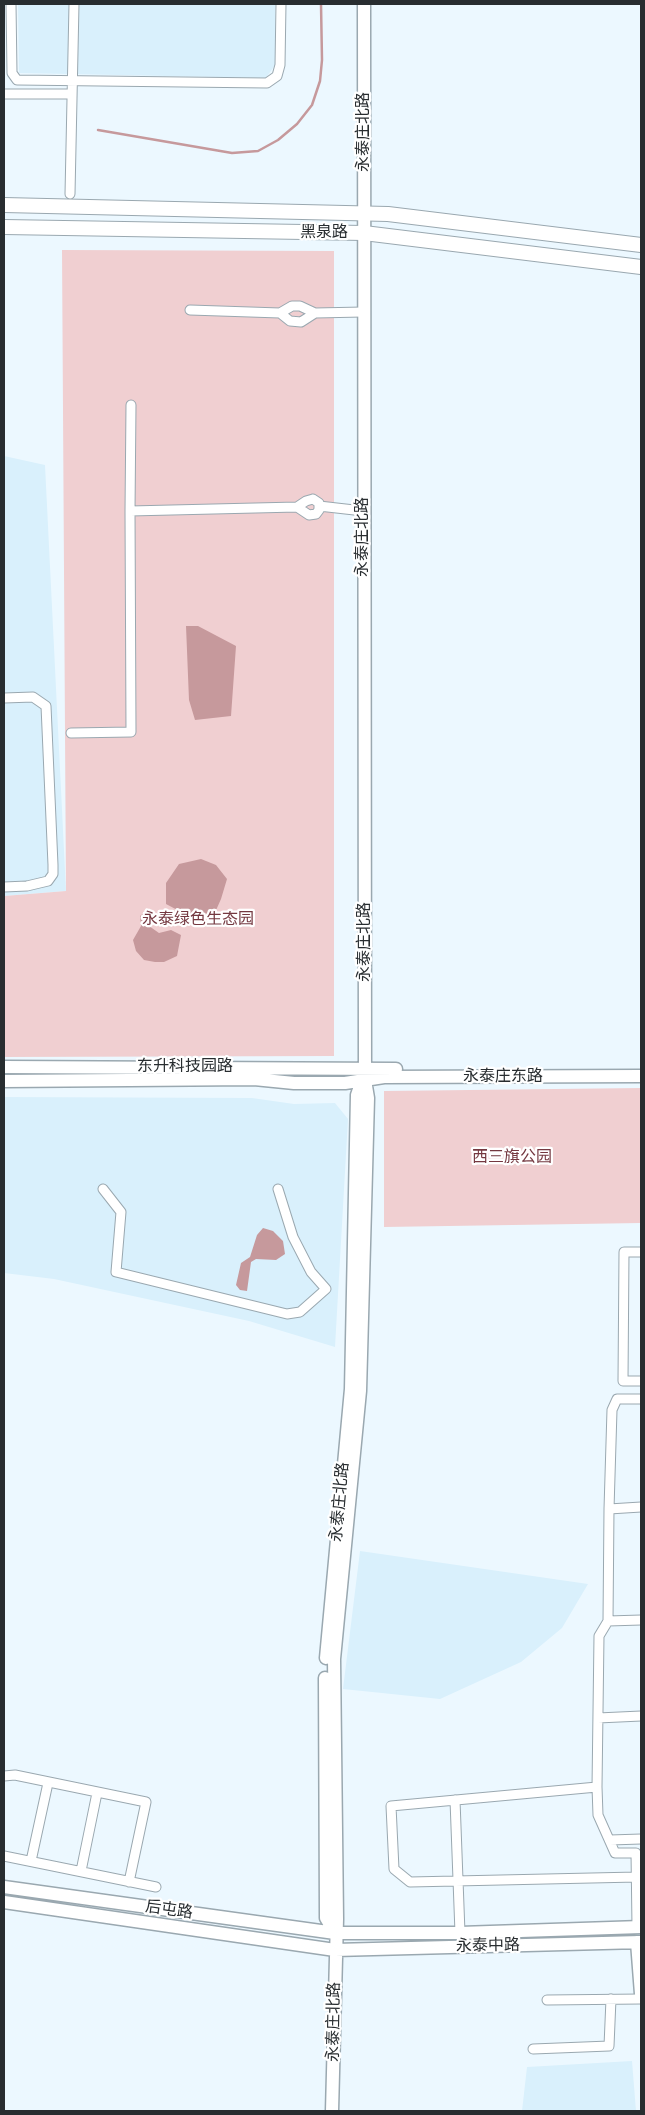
<!DOCTYPE html>
<meta charset="utf-8">
<style>
body{margin:0}
#map{position:relative;width:645px;height:2115px;overflow:hidden;background:#ecf8ff;font-family:"Space Grotesk",sans-serif}
canvas{display:block}
.frame{position:absolute;inset:0;border:5px solid #282d30;pointer-events:none}
</style>
<div id="map">
<canvas width="645" height="2115"></canvas>
<div class="frame"></div>
</div>
<script>
const ctx = document.querySelector('canvas').getContext('2d');
ctx.lineJoin = 'round';
function paint(path, color) { ctx.fillStyle = color; ctx.fill(path, 'evenodd'); }
const toPath = rows => new Path2D(rows.map(r => 'M' + r).join(''));
function stroke(path, color, width, dash) { ctx.strokeStyle = color; ctx.lineWidth = width; ctx.lineCap = dash ? 'butt' : 'round'; ctx.setLineDash(dash || []); ctx.stroke(path); }
function label(font, color, halo, rows, align = 'center') {
  ctx.font = font + ' "Space Grotesk","Noto Sans SC",sans-serif'; ctx.lineWidth = 4.5; ctx.setLineDash([]); ctx.textBaseline = 'middle'; ctx.strokeStyle = halo; ctx.fillStyle = color; for (const [text, x, y, turn = 0] of rows) {
    ctx.save(); ctx.translate(x, y); ctx.rotate((+turn || 0) * Math.PI / 180); ctx.textAlign = isNaN(turn) ? turn : align; if (halo) ctx.strokeText(text, 0, 0); ctx.fillText(text, 0, 0); ctx.restore();
  }
}
paint(toPath([
 [18,4,275,4,275,65,266,78,19,73],
 [4,456,45,465,66,891,4,896],
 [4,1097,252,1098,294,1104,335,1103,348,1119,335,1347,249,1321,54,1279,4,1273],
 [360,1551,588,1584,562,1628,521,1662,440,1699,343,1689],
 [632,2061,636,2111,522,2111,527,2067]
]), '#d9f0fc');
paint(toPath([
 [62,250,334,251,334,1056,4,1057,4,896,66,891],
 [641,1088,641,1223,384,1227,384,1091]
]), '#f0cfd1');
paint(toPath([
 [186,626,198,626,236,646,231,716,195,720,189,700],
 [201,859,216,865,227,879,221,899,213,917,183,913,166,904,166,883,179,864],
 [145,912,152,912,155,920,149,926,159,933,171,930,181,935,177,956,164,962,155,962,144,960,136,951,133,940,141,926,140,916],
 [263,1228,273,1231,283,1241,285,1254,276,1260,256,1259,251,1262,247,1291,240,1290,236,1285,241,1263,250,1257,257,1235]
]), '#c6999c');
stroke(toPath([
 [98,130,232,153,258,151,278,140,297,124,312,105,320,81,322,60,321,4]
]), '#c6999c', 2.5);
const street = toPath([
 [11,4,12,73,17,80,267,83,277,76,280,65,281,4],
 [4,94,72,94],
 [70,194,74,4],
 [190,310,280,313],
 [315,313,301,322,290,321,280,313,292,306,300,306,315,313,363,312],
 [131,405,130,511,297,507],
 [313,499,319,503,319,510,316,514,309,515,297,507,306,501,313,499],
 [319,506,363,511],
 [4,698,33,697,46,706,53,865,53,874,48,881,27,886,4,887],
 [71,733,131,732,130,511],
 [103,1189,121,1212,116,1272,287,1314,300,1312,326,1289,311,1272,293,1237,278,1189],
 [641,1252,624,1252,623,1381,641,1381],
 [609,1509,612,1410,617,1399,641,1399],
 [608,1621,609,1509,641,1507],
 [598,1718,641,1716],
 [4,1776,15,1775,146,1802,129,1882],
 [597,1787,391,1806,394,1869,410,1882,637,1877],
 [455,1800,460,1933],
 [610,1840,641,1839],
 [4,1856,156,1887],
 [31,1861,48,1783],
 [81,1871,97,1793],
 [637,1927,636,1853,615,1853,598,1815,597,1787,599,1636,608,1621,641,1620],
 [547,2000,641,1999],
 [533,2049,609,2046,611,1999]
]);
const secondary = toPath([
 [4,1067,396,1069],
 [4,1081,254,1079,294,1083,345,1083,384,1077,641,1076],
 [326,1658,351,1389,357,1095,363,1078],
 [325,1678,326,1918,335,1933],
 [4,1887,335,1933,460,1933,641,1927],
 [4,1902,335,1950,641,1942],
 [637,1942,641,1994],
 [332,2111,337,1919,334,1659,360,1391,368,1098,365,1080,364,4]
]);
const primary = toPath([
 [4,205,388,214,641,245],
 [4,227,364,233,641,267]
]);
stroke(street, '#9aa8b0', 11);
stroke(secondary, '#9aa8b0', 15);
stroke(primary, '#9aa8b0', 16);
stroke(street, '#fff', 9);
stroke(secondary, '#fff', 12);
stroke(primary, '#fff', 14);
label('16px', '#282d30', '#fff', [
 ["永泰庄北路",364,132,-90],
 ["黑泉路",324,233],
 ["永泰庄北路",363,537,-90],
 ["永泰庄北路",365,942,-90],
 ["东升科技园路",185,1067],
 ["永泰庄东路",503,1077],
 ["永泰庄北路",340,1502,-85],
 ["后屯路",169,1910,8],
 ["永泰中路",488,1946,-1],
 ["永泰庄北路",334,2022,-89]
]);
label('16px', '#743840', '#fff', [
 ["永泰绿色生态园",198,920],
 ["西三旗公园",512,1158]
]);
</script>
